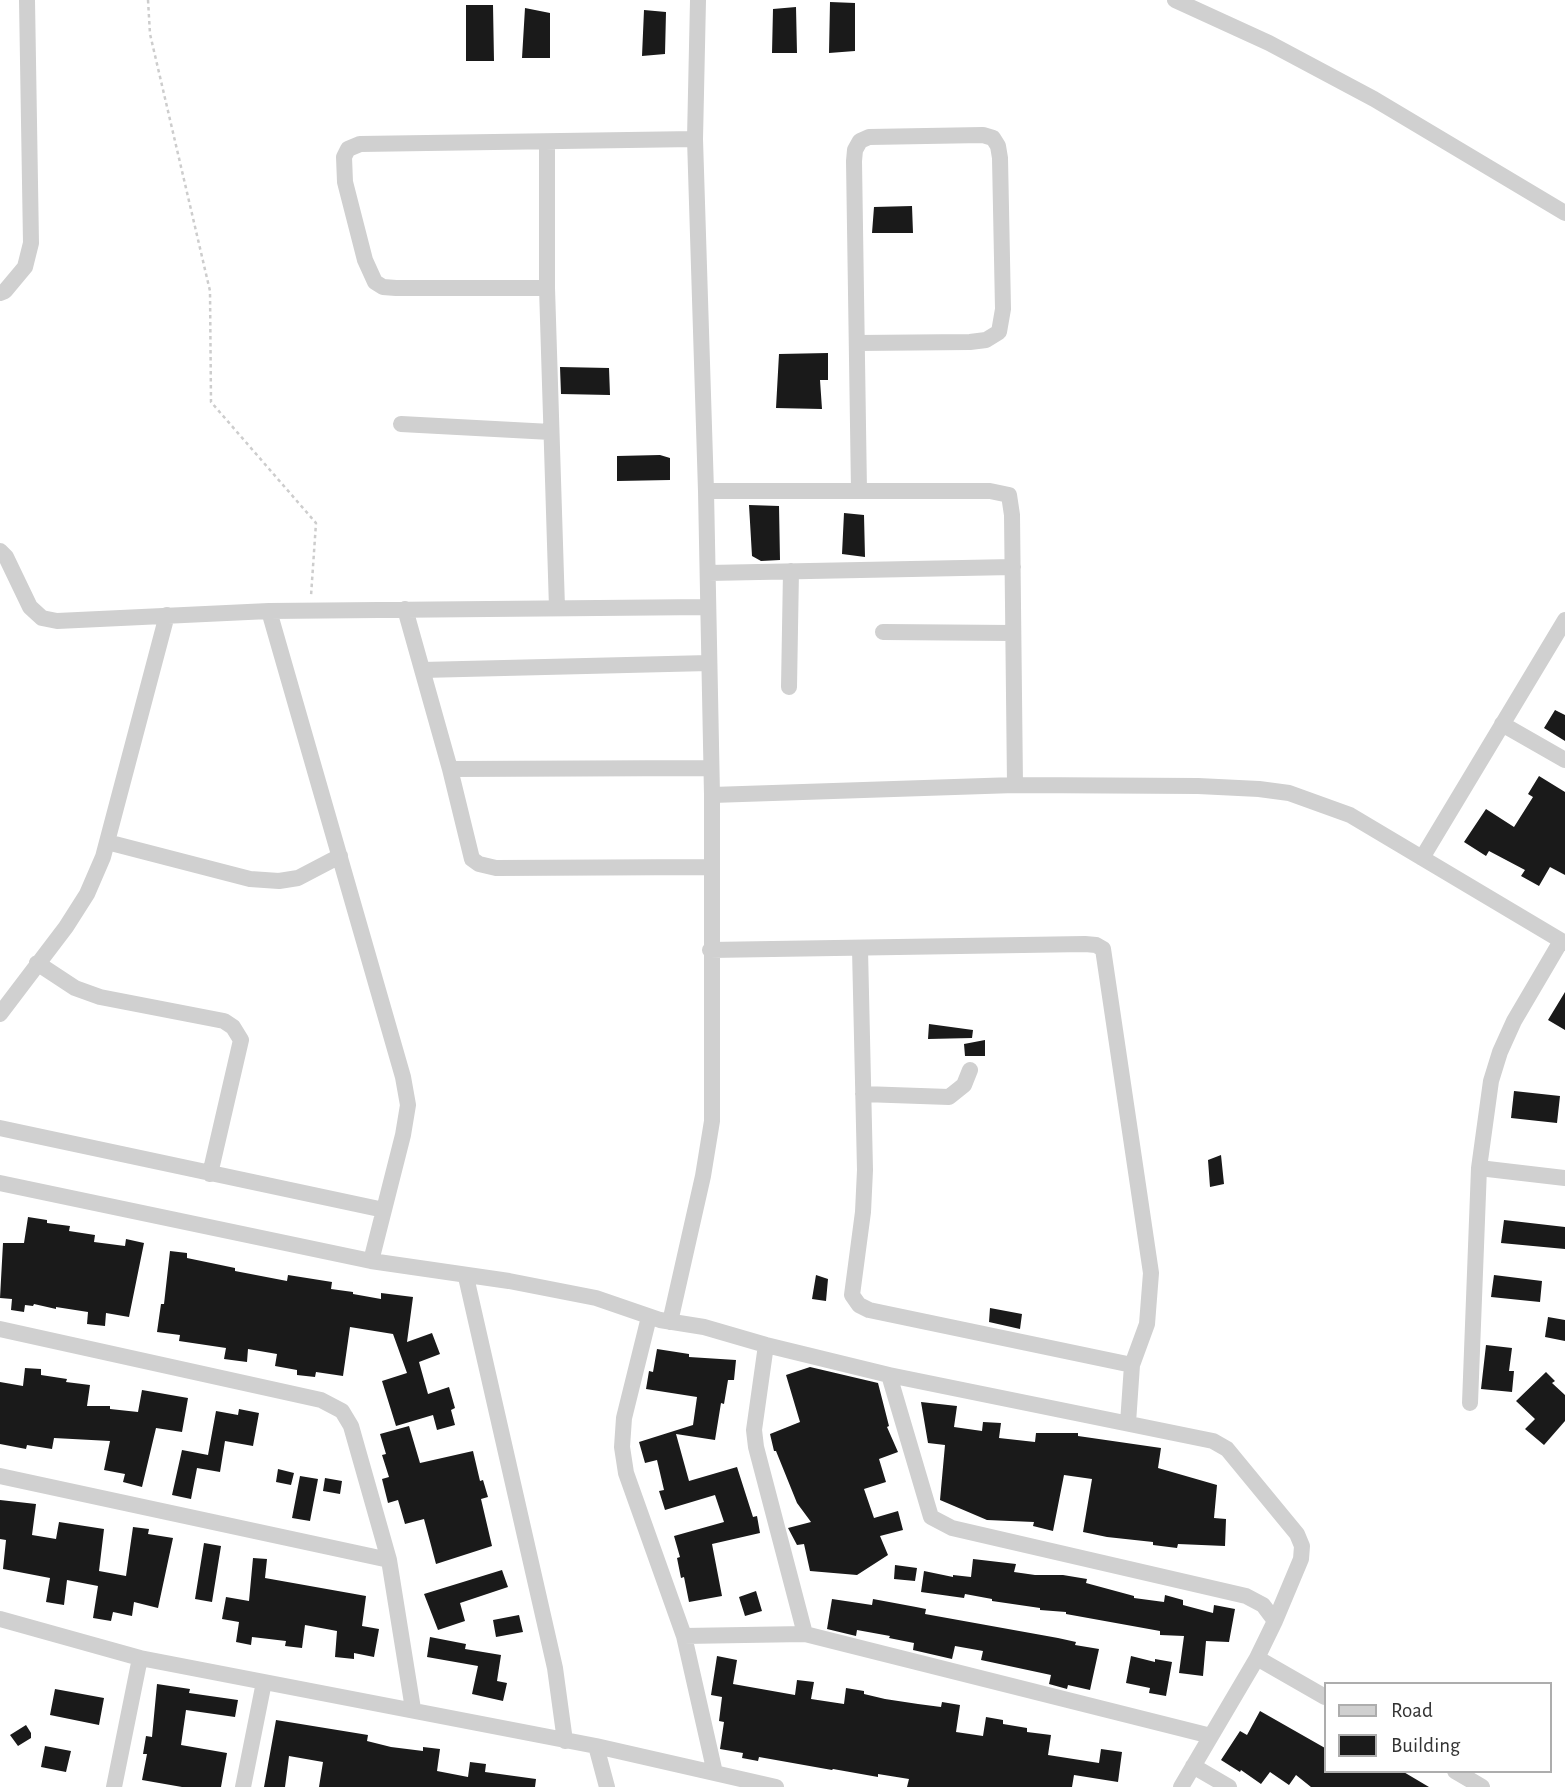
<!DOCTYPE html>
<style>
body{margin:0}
#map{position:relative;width:1565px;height:1787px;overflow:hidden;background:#fff;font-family:"Alegreya Sans",sans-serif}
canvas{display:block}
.legend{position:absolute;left:1324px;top:1682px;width:228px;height:91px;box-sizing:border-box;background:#fff;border:2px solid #adadad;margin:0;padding:9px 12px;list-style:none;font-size:21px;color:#333}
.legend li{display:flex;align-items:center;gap:14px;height:35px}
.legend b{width:35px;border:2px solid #adadad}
</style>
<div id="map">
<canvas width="1565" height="1787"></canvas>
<ul class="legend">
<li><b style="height:9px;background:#d0d0d0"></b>Road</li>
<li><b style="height:19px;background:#1a1a1a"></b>Building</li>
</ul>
</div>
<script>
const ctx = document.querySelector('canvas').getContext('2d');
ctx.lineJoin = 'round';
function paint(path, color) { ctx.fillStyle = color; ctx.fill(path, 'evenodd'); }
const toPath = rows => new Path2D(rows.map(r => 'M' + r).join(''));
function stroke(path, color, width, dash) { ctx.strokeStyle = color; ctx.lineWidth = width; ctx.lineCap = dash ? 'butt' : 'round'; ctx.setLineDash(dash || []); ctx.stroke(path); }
paint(toPath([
 [830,2,855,3,855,51,829,53],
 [466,5,493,5,494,61,466,61],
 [796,7,797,53,772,53,773,9],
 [525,8,550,13,550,58,522,58],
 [644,10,666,12,665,54,642,56],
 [912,206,913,233,872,233,874,207],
 [828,353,828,380,820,380,822,409,776,408,779,354],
 [560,367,609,368,610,395,561,394],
 [660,455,670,458,670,480,617,481,617,456],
 [749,505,779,506,780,560,761,561,752,556],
 [844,513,864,515,865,557,842,554],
 [1555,710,1565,715,1565,741,1544,728],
 [1539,776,1565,792,1565,875,1550,867,1539,886,1521,876,1525,870,1489,851,1486,856,1464,842,1486,809,1514,827,1533,797,1528,794],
 [1565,992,1565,1030,1548,1020],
 [929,1024,973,1030,972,1038,928,1039],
 [985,1040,985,1056,965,1056,964,1044],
 [1514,1091,1560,1096,1557,1123,1511,1118],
 [1221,1155,1224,1184,1210,1187,1208,1160],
 [28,1217,47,1220,47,1223,70,1226,69,1231,95,1235,94,1242,125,1246,126,1239,144,1243,129,1317,106,1313,105,1326,87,1324,88,1312,56,1307,56,1309,34,1304,33,1306,25,1305,24,1312,11,1310,12,1299,0,1298,3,1243,24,1243],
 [1504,1220,1565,1227,1565,1249,1501,1243],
 [170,1251,187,1253,187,1258,235,1268,235,1271,287,1281,288,1275,332,1282,331,1289,353,1292,353,1294,381,1299,381,1293,413,1297,407,1342,432,1333,440,1354,419,1362,428,1394,449,1387,455,1408,451,1410,455,1425,437,1430,433,1415,396,1426,382,1381,407,1373,393,1334,350,1327,343,1376,316,1372,315,1377,297,1375,297,1370,275,1366,277,1354,248,1349,247,1362,224,1359,226,1348,179,1341,180,1335,157,1332,161,1304,164,1304],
 [816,1275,828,1279,826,1301,812,1299],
 [1494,1275,1542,1281,1540,1302,1491,1297],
 [990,1308,1022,1314,1020,1329,989,1322],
 [1548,1317,1565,1320,1565,1341,1545,1337],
 [1486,1345,1512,1348,1509,1371,1514,1371,1512,1392,1481,1389],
 [657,1349,689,1354,689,1357,736,1360,734,1380,728,1380,724,1404,721,1403,715,1440,676,1434,689,1481,737,1467,753,1517,757,1516,760,1533,712,1544,722,1596,689,1602,684,1577,681,1578,677,1558,680,1557,674,1536,724,1522,715,1495,665,1510,659,1491,664,1490,657,1460,645,1463,639,1442,693,1425,697,1397,646,1389,649,1371,653,1372],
 [810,1367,878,1383,889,1426,887,1427,898,1452,879,1459,886,1482,864,1489,874,1518,898,1511,903,1530,880,1536,888,1555,857,1575,810,1571,804,1544,797,1545,788,1528,811,1522,797,1503,776,1451,774,1451,770,1434,800,1422,786,1375],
 [25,1368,41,1369,41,1375,67,1379,66,1382,90,1385,87,1406,110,1406,110,1409,138,1412,142,1390,188,1398,182,1432,156,1428,142,1487,123,1482,125,1474,104,1470,110,1441,54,1438,52,1449,27,1445,26,1449,0,1444,0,1382,23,1386],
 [1546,1372,1555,1381,1552,1383,1565,1395,1565,1421,1544,1445,1525,1429,1535,1419,1516,1401],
 [921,1402,957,1406,954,1427,982,1431,983,1422,1001,1423,999,1438,1035,1442,1036,1433,1078,1433,1078,1436,1161,1448,1158,1468,1217,1485,1214,1518,1226,1519,1225,1546,1178,1544,1177,1548,1153,1545,1153,1542,1107,1537,1083,1532,1092,1479,1064,1475,1053,1531,1033,1526,1034,1522,987,1520,940,1500,945,1445,928,1443],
 [239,1409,259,1413,253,1446,225,1441,220,1472,197,1468,191,1499,172,1495,182,1450,208,1455,216,1411,238,1415],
 [409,1426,420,1463,473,1451,480,1481,483,1480,488,1497,481,1499,492,1546,436,1564,424,1519,405,1524,398,1500,388,1503,382,1479,389,1477,382,1455,386,1454,380,1434],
 [278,1469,294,1473,291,1485,276,1482],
 [300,1476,318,1479,310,1521,292,1518],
 [325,1478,342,1481,340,1494,323,1491],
 [0,1500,36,1504,32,1535,56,1539,59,1522,104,1529,99,1571,126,1576,133,1527,149,1529,148,1534,173,1538,158,1608,134,1602,132,1616,113,1612,111,1621,93,1618,98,1586,67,1580,64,1605,46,1602,50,1578,3,1569,6,1540,0,1539],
 [204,1543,221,1546,212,1602,195,1599],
 [253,1558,267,1559,265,1578,366,1596,362,1626,379,1629,374,1657,354,1653,354,1659,335,1657,337,1631,305,1625,302,1648,285,1646,286,1641,252,1637,251,1645,236,1642,239,1622,222,1619,226,1597,249,1601],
 [973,1559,1016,1564,1014,1572,1035,1575,1063,1575,1087,1579,1086,1583,1134,1596,1134,1598,1164,1602,1165,1595,1183,1600,1183,1605,1213,1613,1214,1605,1235,1609,1229,1642,1206,1641,1203,1676,1179,1673,1184,1636,1160,1635,1160,1631,1066,1614,1066,1612,1040,1610,1040,1608,992,1601,992,1599,965,1594,964,1598,921,1592,924,1571,953,1577,953,1575,971,1577],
 [895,1565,917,1568,915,1581,894,1579],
 [502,1570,508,1587,460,1603,465,1621,438,1630,424,1594],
 [756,1591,762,1611,745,1616,739,1597],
 [832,1599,872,1605,873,1599,916,1607,926,1609,925,1614,1058,1638,1076,1642,1075,1645,1099,1649,1090,1690,1068,1685,1067,1689,1049,1684,1051,1675,981,1660,983,1651,955,1646,952,1659,913,1650,914,1643,889,1638,890,1636,857,1630,856,1636,827,1629],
 [519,1615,523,1632,496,1637,493,1620],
 [430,1637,466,1644,465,1649,501,1655,497,1681,507,1683,503,1701,472,1694,478,1666,427,1657],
 [717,1656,737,1660,733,1684,795,1695,797,1680,814,1682,811,1699,844,1704,846,1688,864,1691,864,1694,885,1699,918,1704,941,1707,942,1702,960,1705,956,1732,983,1736,986,1717,1003,1720,1003,1724,1027,1728,1027,1732,1051,1735,1048,1755,1099,1763,1101,1749,1122,1752,1118,1782,1074,1775,1072,1787,907,1787,909,1779,878,1774,878,1777,833,1769,832,1770,759,1757,758,1761,742,1758,743,1753,720,1749,724,1722,719,1721,722,1697,711,1695],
 [1131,1656,1155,1662,1155,1659,1172,1662,1166,1696,1149,1693,1150,1688,1126,1683],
 [157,1684,190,1689,189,1693,238,1700,235,1717,186,1710,181,1745,227,1753,221,1787,182,1787,142,1780,147,1754,143,1754,146,1736,152,1737],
 [55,1689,104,1698,99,1725,50,1715],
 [1260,1711,1325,1748,1325,1771,1402,1771,1429,1787,1311,1787,1296,1775,1289,1785,1270,1772,1261,1784,1241,1770,1240,1772,1221,1760,1240,1731,1247,1735],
 [276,1720,368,1735,367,1741,391,1747,423,1751,423,1747,440,1749,437,1771,468,1777,470,1762,486,1764,485,1772,536,1779,535,1787,319,1787,323,1762,289,1756,285,1787,264,1787],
 [26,1725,31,1733,31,1738,18,1746,10,1735],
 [45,1746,71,1751,66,1772,41,1767]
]), '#1a1a1a');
stroke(toPath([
 [148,0,150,34,210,291,211,402,316,523,311,596]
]), '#cdcdcd', 2.5, [3.5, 3.5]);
stroke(toPath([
 [1175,0,1269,43,1374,99,1565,213],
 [547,142,547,288,396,288,383,287,375,282,365,260,345,182,344,157,348,149,360,144,695,139],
 [547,288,557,608],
 [0,293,5,291,25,267,31,243,27,0],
 [857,343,970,342,986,340,999,332,1003,309,1000,158,998,146,993,138,983,135,869,137,860,141,855,150,854,161,859,491],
 [401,424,551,432],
 [706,491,990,491,1009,495,1012,515,1015,785],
 [0,551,6,557,30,607,42,618,57,621,269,611,708,607],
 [708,573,1013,567],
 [405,609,450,769,472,859,479,864,496,868,711,867],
 [269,611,403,1077,408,1105,403,1135,371,1261],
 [883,632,1013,633],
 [422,670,709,663],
 [789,687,791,571],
 [1502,724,1565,760],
 [450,769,711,768],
 [712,795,1015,785,1198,786,1259,789,1289,793,1350,815,1565,943],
 [107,842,250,879,279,881,298,878,340,856],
 [1422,858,1565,620],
 [860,949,865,1170,863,1212,852,1295,859,1305,869,1310,1132,1365],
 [710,950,1085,944,1096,945,1103,949,1151,1273,1147,1324,1132,1365,1128,1423],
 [37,963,75,988,100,997,224,1021,233,1027,241,1040,210,1174],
 [0,1014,66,927,87,894,103,857,167,615],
 [863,1094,949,1097,964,1085,970,1070],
 [0,1128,384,1210],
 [1479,1168,1565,1178],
 [0,1183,371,1261,509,1281,596,1298,660,1320,704,1327,766,1345,889,1375,1213,1441,1227,1449,1297,1534,1302,1546,1301,1559,1275,1621],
 [466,1277,555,1668,565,1741],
 [649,1317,624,1418,622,1447,626,1473,684,1636,715,1773],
 [670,1322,703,1176,712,1121,712,795,706,491,695,139,698,0],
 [0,1329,321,1400,342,1411,351,1426,389,1560,413,1709],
 [766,1345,754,1430,756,1447,805,1634],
 [889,1375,931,1517,952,1528,1246,1596,1263,1605,1275,1621,1257,1658],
 [1470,1403,1479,1168,1491,1081,1500,1052,1514,1021,1561,941],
 [0,1476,389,1560],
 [0,1619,140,1658,114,1787],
 [684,1636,805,1634,1211,1736],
 [140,1658,596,1746,776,1787],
 [596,1746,607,1787],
 [1193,1766,1229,1787],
 [1455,1771,1482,1787],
 [243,1787,264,1682],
 [1181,1787,1257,1658,1325,1697]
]), '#d0d0d0', 16);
</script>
